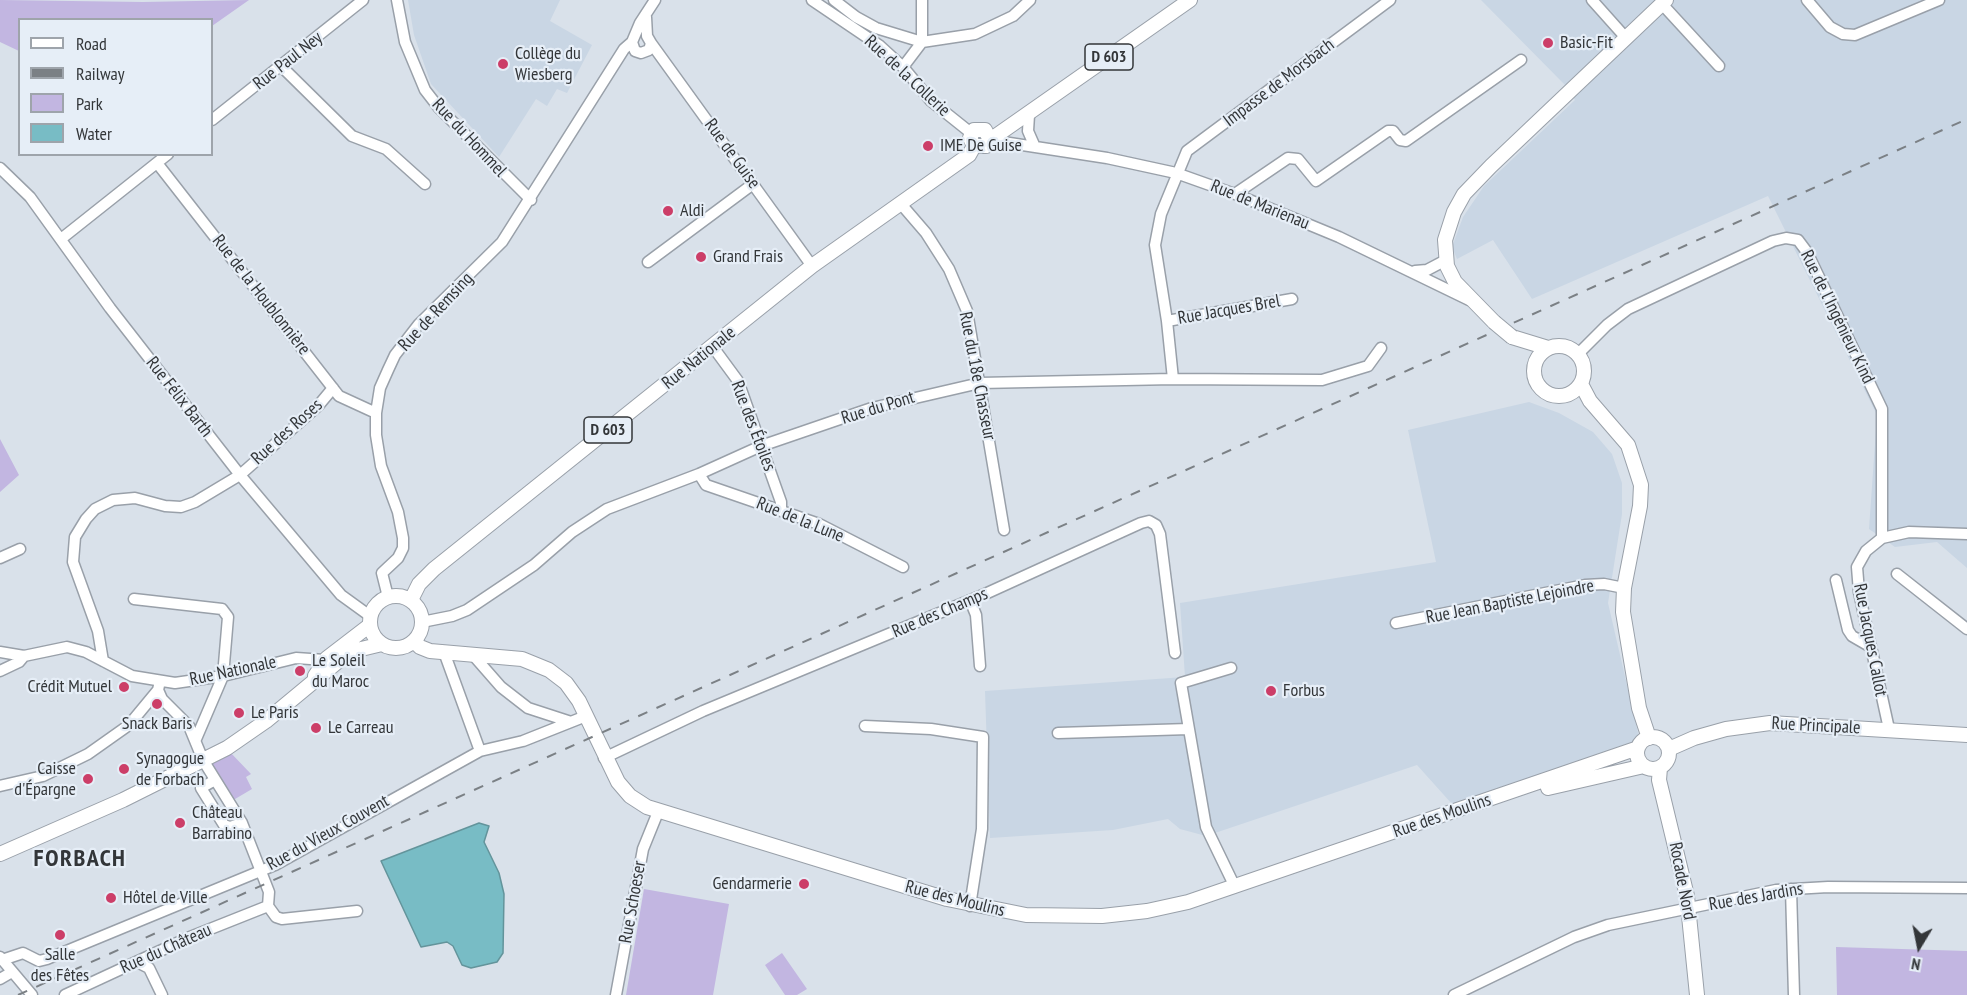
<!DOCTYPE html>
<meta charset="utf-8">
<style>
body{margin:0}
#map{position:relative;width:1967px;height:995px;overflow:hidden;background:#d9e1ea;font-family:"PT Sans Narrow",sans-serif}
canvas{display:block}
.legend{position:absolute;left:18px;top:18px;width:195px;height:138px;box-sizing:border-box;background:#e6eef7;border:2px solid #9ea4ab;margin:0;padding:8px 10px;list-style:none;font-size:18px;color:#333639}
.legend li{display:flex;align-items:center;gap:12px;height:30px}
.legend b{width:30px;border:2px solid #9ea4ab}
.north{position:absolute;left:1889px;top:917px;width:60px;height:60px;-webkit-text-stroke:4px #e6eef7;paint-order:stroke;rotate:190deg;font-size:16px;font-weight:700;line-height:24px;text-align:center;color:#333639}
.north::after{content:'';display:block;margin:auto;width:21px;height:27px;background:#333639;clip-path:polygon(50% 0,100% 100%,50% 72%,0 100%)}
</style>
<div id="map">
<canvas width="1967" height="995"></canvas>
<ul class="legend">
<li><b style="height:8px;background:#fff"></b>Road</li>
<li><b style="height:8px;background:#7b8085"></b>Railway</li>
<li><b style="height:16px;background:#c2b6e1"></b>Park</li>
<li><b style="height:16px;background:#78bcc5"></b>Water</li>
</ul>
<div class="north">N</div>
</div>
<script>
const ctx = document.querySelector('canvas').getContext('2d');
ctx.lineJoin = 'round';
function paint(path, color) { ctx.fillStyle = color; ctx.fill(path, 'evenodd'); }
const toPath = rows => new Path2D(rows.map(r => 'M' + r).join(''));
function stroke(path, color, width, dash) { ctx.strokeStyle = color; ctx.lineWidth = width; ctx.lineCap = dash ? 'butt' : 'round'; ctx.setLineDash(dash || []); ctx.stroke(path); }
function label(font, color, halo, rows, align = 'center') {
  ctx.font = font + ' "PT Sans Narrow",sans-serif'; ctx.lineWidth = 4.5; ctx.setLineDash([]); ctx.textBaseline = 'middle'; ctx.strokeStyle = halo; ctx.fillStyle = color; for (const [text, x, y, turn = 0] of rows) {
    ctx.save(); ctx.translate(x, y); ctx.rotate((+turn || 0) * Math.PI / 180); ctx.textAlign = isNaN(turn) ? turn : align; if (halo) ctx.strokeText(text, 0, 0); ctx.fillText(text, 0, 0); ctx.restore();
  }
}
paint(toPath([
 [408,0,560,0,550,21,592,45,567,93,557,89,547,106,536,99,499,157,431,84,414,35],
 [1481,0,1967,0,1967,568,1937,542,1895,547,1869,529,1877,415,1768,196,1532,299,1493,240,1457,259,1452,247,1463,217,1484,186,1575,100,1565,85],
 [1529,402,1559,413,1593,432,1612,454,1622,483,1622,514,1608,603,1639,737,1631,748,1452,804,1417,765,1206,836,1180,829,1168,819,1113,830,990,838,985,691,1185,677,1180,603,1436,562,1408,430]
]), '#c9d6e4');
paint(toPath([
 [0,0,143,2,249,0,212,26,212,20,20,20,19,51,0,42],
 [0,439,19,475,0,492],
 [229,751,251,774,246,777,252,789,230,802,207,764],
 [644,889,729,904,713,995,626,995],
 [1836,947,1967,951,1967,995,1837,995],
 [782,953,807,989,797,995,785,995,765,965]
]), '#c2b6e1');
const water = toPath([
 [479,823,489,826,484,842,499,873,504,894,503,953,497,962,471,968,462,965,453,946,447,942,421,947,381,861,479,823]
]);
paint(water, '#78bcc5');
stroke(water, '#63949b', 1.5);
const minor = toPath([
 [397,0,405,42,425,90,439,108,531,200],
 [812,0,880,46,903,67,931,101,971,133],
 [834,0,856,17,876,28,922,42,975,34,1013,16,1030,0],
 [1592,0,1626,38],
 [1807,0,1830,27,1843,34,1855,35,1939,0],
 [1662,4,1719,66],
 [646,17,647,36,651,43,812,266],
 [632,42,635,51,641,53,649,50,651,43],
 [281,66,352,136,386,149,425,184],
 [903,67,922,42,922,0],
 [1029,115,1028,131,1035,147],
 [212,120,363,0],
 [990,140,1107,158,1176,173,1235,194,1339,237,1469,300],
 [157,163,339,396,376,413],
 [0,168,30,197,110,308,240,475,341,595,370,616],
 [1235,194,1288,158,1298,159,1316,181,1388,131,1393,131,1400,140,1406,141,1521,60],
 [901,204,926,233,949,269,967,311,1004,530],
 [61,239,168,154],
 [648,262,753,184],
 [1415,271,1427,270,1446,260],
 [1167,321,1292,299],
 [713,347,738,381,781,502,781,511],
 [1578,354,1607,325,1628,309,1773,241,1786,238,1798,240,1807,252,1882,409,1882,538],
 [1173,379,1167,321,1155,245,1161,214,1187,151,1390,0],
 [699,474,706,485,819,524,903,567],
 [0,558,20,549],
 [1897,574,1967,629],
 [1836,580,1848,630,1852,636,1871,647],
 [388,597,382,573,398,558,403,548,403,538,398,512,381,466,376,435,376,413,380,388,388,370,395,355,419,324,502,242,624,49,632,42,640,23,655,0],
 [134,599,222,609,228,617,223,676,196,739],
 [970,600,976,615,980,666],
 [422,622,452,616,467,610,534,565,572,532,607,509,699,474,761,446,872,408,980,383,1173,379,1322,380,1368,366,1381,348],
 [1396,623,1585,585,1604,584,1624,588],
 [0,652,24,656,67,647,86,652,132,676,175,683,223,676,296,658,325,660],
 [444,652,480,751],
 [473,655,501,687,528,708,571,722],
 [103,661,98,631,73,562,75,537,86,519,95,509,113,500,135,498,165,506,181,507,195,502,240,475,318,406,333,388],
 [1231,668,1181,683,1206,827,1235,887],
 [0,671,19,662,24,656],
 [865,726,931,729,983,737,982,829,970,906],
 [1889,729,1859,592,1857,567,1866,551,1882,538,1909,532,1967,534],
 [1058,733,1189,729],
 [604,758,703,711,985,594,1141,523,1149,521,1156,525,1160,534,1175,653],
 [215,780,201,788,224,825,230,827,242,823],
 [0,786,43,776,88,754,129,725,158,690],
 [1791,889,1794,995],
 [268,906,276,917,282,919,357,911],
 [0,957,32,995],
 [2,960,23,953,39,961,47,959,275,865,480,751,523,741,586,716],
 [137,962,149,968,162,995],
 [0,979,12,972],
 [65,995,190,937,268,906,269,892,242,823,203,760,189,726,162,699,158,690,160,681],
 [616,995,643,849,658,812],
 [1454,995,1574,937,1608,925,1776,890,1828,887,1967,888]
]);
const major = toPath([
 [974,146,986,146,990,140,1190,0],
 [974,146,970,138,974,130,985,130,990,140],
 [1494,322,1455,282,1447,266,1445,240,1454,212,1464,194,1491,166,1666,0],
 [1512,337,1548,348],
 '1534 371a25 25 0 1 1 50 0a25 25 0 1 1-50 0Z',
 [1581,384,1590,401,1628,445,1641,485,1640,506,1624,588,1623,612,1639,708,1649,738],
 '370 622a26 26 0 1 1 52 0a26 26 0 1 1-52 0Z',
 [411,600,419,584,434,569,812,266,969,155,974,146],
 [414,641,420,647,430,651,522,659,549,670,566,683,579,701,618,782,630,796,647,807,947,899,1026,915,1102,916,1147,911,1188,902,1638,748],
 [315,676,327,658,370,625],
 '1637 753a16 16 0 1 1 32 0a16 16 0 1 1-32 0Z',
 [1669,749,1694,738,1726,729,1770,723,1967,735],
 [1660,768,1659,780,1687,896,1697,995],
 [1548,788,1644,766],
 [0,854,123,800,227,748,266,721,342,658,357,650,382,644]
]);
stroke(minor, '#99a0a9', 13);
stroke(major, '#99a0a9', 16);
stroke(minor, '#fff', 10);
stroke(major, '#fff', 14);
stroke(toPath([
 [18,995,1967,119]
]), '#7b8085', 2, [10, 10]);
const majorBridge = toPath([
 [1494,322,1512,337]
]);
stroke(majorBridge, '#99a0a9', 16, []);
stroke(majorBridge, '#fff', 14);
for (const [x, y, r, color] of [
 [1548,43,6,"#cc3e68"],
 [503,64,6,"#cc3e68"],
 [928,146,6,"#cc3e68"],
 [668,211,6,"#cc3e68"],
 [701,257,6,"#cc3e68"],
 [300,671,6,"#cc3e68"],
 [124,687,6,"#cc3e68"],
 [1271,691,6,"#cc3e68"],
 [157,704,6,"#cc3e68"],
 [239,713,6,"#cc3e68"],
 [316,728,6,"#cc3e68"],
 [124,769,6,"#cc3e68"],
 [88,779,6,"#cc3e68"],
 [180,823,6,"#cc3e68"],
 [804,884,6,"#cc3e68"],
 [111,898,6,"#cc3e68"],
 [60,935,6,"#cc3e68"]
]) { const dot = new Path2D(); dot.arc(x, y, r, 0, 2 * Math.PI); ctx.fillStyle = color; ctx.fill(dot); stroke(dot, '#e6eef7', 2); }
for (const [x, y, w] of [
 [1109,57,48],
 [608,430,48]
]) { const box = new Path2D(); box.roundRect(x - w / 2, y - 13, w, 26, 4.5); ctx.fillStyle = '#e6eef7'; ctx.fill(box); stroke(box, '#333639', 1.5); }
label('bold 16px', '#333639', null, [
 ["D 603",1109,57],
 ["D 603",608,430]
]);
label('18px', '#333639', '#e6eef7', [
 ["Basic-Fit",1560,43],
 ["Collège du",515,54],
 ["Wiesberg",515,75],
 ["IME De Guise",940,146],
 ["Aldi",680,211],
 ["Grand Frais",713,257],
 ["Le Soleil",312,661],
 ["du Maroc",312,682],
 ["Crédit Mutuel",112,687,"right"],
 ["Forbus",1283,691],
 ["Le Paris",251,713],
 ["Snack Baris",157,724,"center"],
 ["Le Carreau",328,728],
 ["Synagogue",136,759],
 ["de Forbach",136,780],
 ["Caisse",76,769,"right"],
 ["d'Épargne",76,790,"right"],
 ["Château",192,813],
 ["Barrabino",192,834],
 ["Gendarmerie",792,884,"right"],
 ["Hôtel de Ville",123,898],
 ["Salle",60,955,"center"],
 ["des Fêtes",60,976,"center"]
], 'left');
label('18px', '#333639', '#e6eef7', [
 ["Rue Paul Ney",288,61,-38],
 ["Rue de la Collerie",907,76,43],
 ["Impasse de Morsbach",1279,83,-37],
 ["Rue du Hommel",469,138,47],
 ["Rue de Guise",732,154,54],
 ["Rue de Marienau",1260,205,22],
 ["Rue de la Houblonnière",261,295,52],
 ["Rue Jacques Brel",1229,310,-10],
 ["Rue de Remsing",436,312,-47],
 ["Rue de l'Ingénieur Kind",1837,317,64],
 ["Rue Nationale",699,358,-39],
 ["Rue du 18e Chasseur",977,376,79],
 ["Rue Félix Barth",179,397,52],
 ["Rue du Pont",878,408,-17],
 ["Rue des Étoiles",753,426,69],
 ["Rue des Roses",287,432,-42],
 ["Rue de la Lune",800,520,22],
 ["Rue Jean Baptiste Lejoindre",1510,602,-11],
 ["Rue des Champs",940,613,-23],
 ["Rue Jacques Callot",1870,640,79],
 ["Rue Nationale",233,671,-12],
 ["Rue Principale",1816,726,3],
 ["Rue des Moulins",1442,816,-19],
 ["Rue du Vieux Couvent",328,833,-29],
 ["Rocade Nord",1682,881,79],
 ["Rue des Jardins",1756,897,-10],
 ["Rue des Moulins",955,899,14],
 ["Rue Schoeser",633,902,-80],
 ["Rue du Château",166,949,-24]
]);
ctx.letterSpacing = '1.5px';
label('bold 24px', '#333639', '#e6eef7', [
 ["FORBACH",80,859]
]);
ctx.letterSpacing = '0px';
</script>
